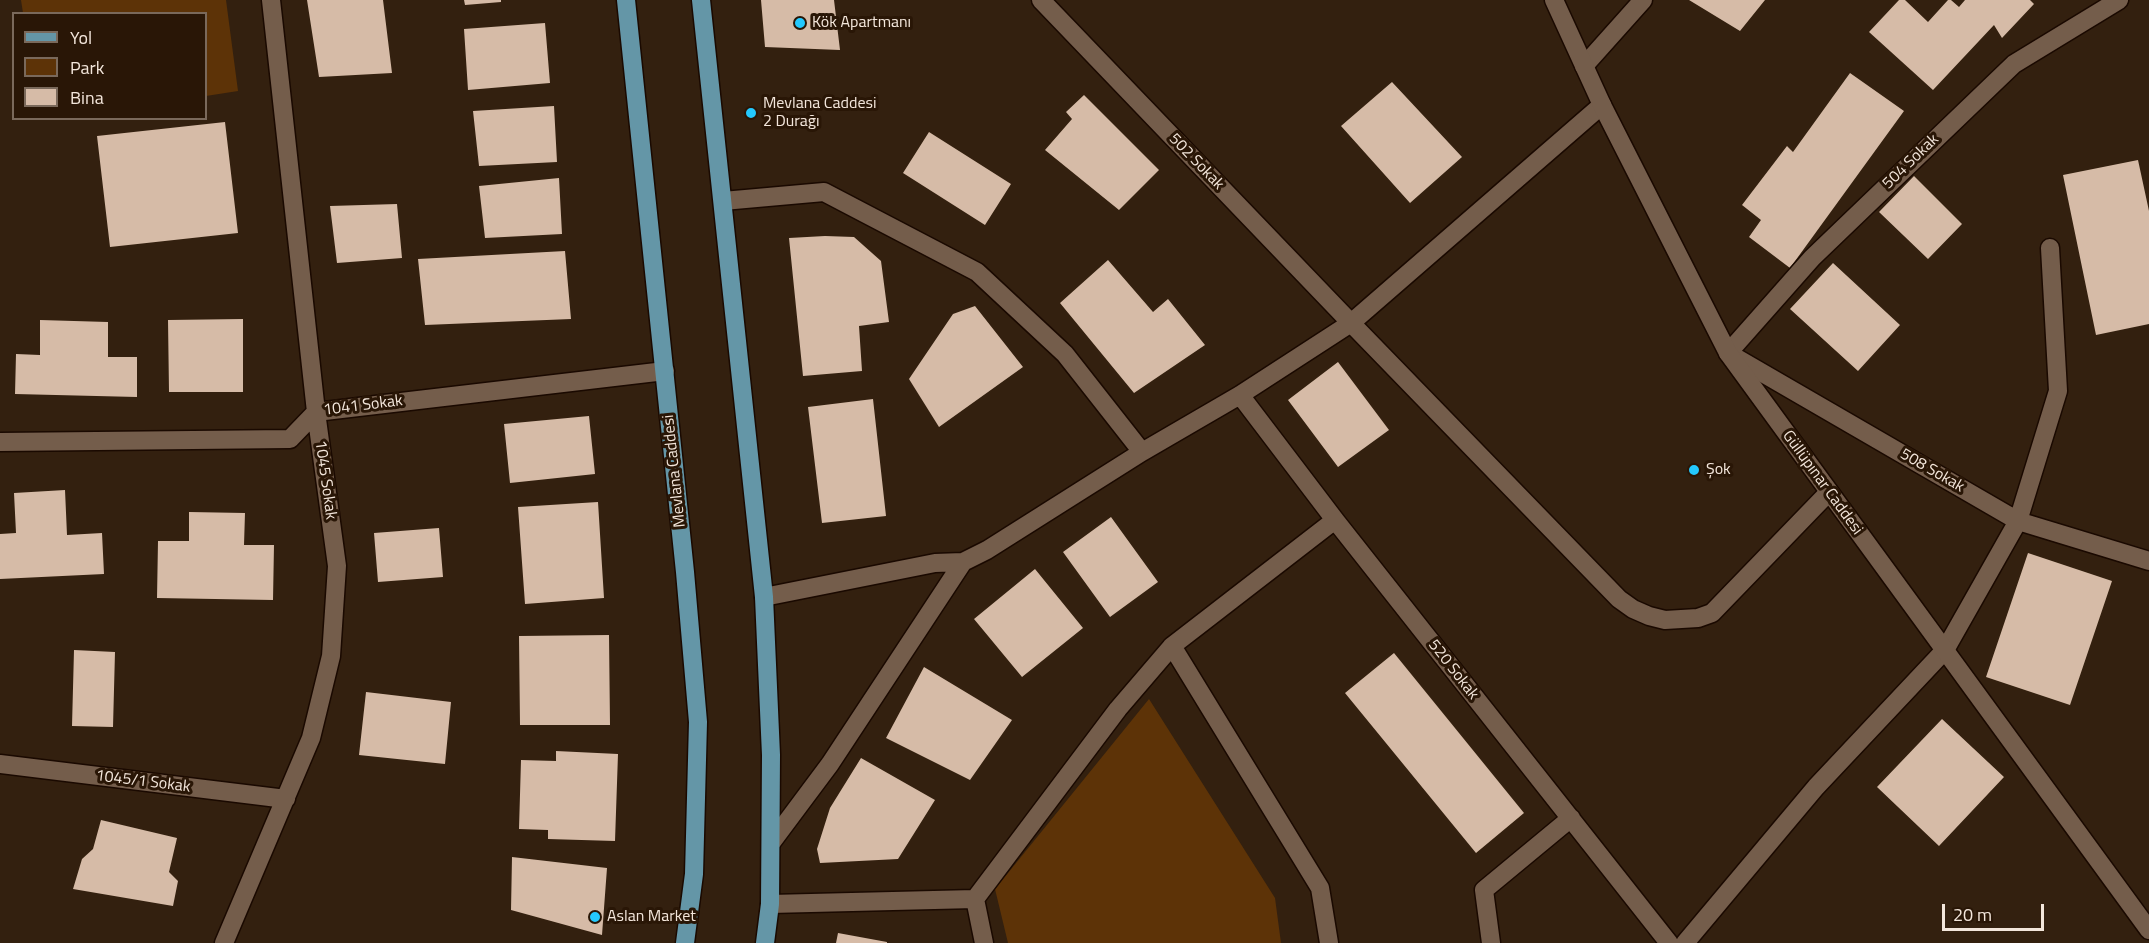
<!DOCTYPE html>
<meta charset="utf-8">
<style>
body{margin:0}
#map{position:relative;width:2149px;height:943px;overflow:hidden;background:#33200f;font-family:"Titillium Web",sans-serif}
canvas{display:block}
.legend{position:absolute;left:12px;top:12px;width:195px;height:108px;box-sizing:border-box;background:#291606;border:2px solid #7a695b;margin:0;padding:8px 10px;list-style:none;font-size:18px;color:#f3e6db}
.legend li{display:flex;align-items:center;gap:12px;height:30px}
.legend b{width:30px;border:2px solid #7a695b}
.scale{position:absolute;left:1942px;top:904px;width:102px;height:27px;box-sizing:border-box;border:3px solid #f3e6db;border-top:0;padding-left:8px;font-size:18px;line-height:21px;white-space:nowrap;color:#f3e6db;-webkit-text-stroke:4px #291606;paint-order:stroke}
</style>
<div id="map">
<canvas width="2149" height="943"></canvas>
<ul class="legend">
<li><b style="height:8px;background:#6496a7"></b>Yol</li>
<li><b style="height:16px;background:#5d3307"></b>Park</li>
<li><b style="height:16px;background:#d6bba7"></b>Bina</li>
</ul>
<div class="scale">20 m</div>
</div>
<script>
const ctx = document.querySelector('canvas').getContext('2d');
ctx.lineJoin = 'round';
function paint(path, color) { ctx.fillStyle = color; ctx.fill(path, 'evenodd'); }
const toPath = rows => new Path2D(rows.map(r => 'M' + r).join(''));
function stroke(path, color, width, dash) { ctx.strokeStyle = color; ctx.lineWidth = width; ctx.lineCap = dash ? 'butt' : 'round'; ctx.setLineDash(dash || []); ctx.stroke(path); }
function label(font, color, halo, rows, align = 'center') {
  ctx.font = font + ' "Titillium Web",sans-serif'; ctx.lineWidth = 6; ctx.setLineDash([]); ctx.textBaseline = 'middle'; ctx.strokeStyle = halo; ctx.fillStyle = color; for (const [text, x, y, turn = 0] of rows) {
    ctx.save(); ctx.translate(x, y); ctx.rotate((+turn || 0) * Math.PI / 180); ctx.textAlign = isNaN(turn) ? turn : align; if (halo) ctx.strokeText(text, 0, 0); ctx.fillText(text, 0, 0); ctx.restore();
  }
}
paint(toPath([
 [21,0,226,0,238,91,206,96,206,14,23,13],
 [1149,699,1275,898,1281,943,1008,943,995,889]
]), '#5d3307');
paint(toPath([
 [307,0,383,0,392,73,319,77],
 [464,0,501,0,501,2,465,5],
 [761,0,834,0,840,50,765,47],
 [1689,0,1765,0,1740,31],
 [1899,0,1905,0,1928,22,1948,0,1951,0,1959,7,1965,0,2030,0,2034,4,2002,38,1994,25,1933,90,1869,32],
 [545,23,550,83,468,90,464,29],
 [1850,73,1904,111,1790,268,1749,237,1761,220,1742,205,1787,146,1793,152],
 [1392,82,1462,157,1410,203,1341,126],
 [1084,95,1159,170,1119,210,1045,150,1072,119,1066,112],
 [554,106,557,162,479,166,473,111],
 [225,122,238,233,110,247,97,136],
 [929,132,1011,184,985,225,903,173],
 [2138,160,2149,211,2149,324,2096,335,2063,175],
 [1914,176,1962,224,1928,259,1879,212],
 [559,178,562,234,485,238,479,186],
 [397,204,402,258,337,263,330,206],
 [825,236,854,237,881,261,889,322,859,326,862,371,803,376,789,238],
 [565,251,571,319,425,325,418,259],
 [1108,260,1153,312,1168,299,1205,345,1134,393,1060,303],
 [1833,263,1900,325,1858,371,1790,309],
 [975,306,1023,367,939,427,909,379,953,314],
 [243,319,243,392,169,392,168,320],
 [40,320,108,322,108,357,137,357,137,397,15,394,16,354,40,355],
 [1338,362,1389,430,1338,467,1288,400],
 [873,399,886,516,822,523,808,407],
 [589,416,595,474,510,483,504,424],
 [65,490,67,535,102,533,104,574,0,579,0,534,16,533,14,493],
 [598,502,604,598,525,604,518,507],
 [189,512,245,513,244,545,274,545,273,600,157,598,158,541,189,541],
 [1111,517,1158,582,1110,617,1063,552],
 [439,528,443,577,378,582,374,533],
 [2028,553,2112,581,2070,705,1986,677],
 [1035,569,1083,628,1022,677,974,619],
 [609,635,610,725,520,725,519,636],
 [74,650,115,652,113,727,72,726],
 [1394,653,1524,813,1476,853,1345,693],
 [924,667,1012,720,970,780,886,738],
 [366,692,451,702,445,764,359,755],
 [1942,719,2004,777,1939,846,1877,787],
 [556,751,618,754,615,841,548,839,548,830,519,829,521,760,556,761],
 [861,758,935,800,898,859,820,863,817,849,830,808],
 [101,820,177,838,169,872,178,881,173,906,73,889,82,859,93,849],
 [512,857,607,868,602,935,511,910],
 [838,933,887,942,887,943,836,943]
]), '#d6bba7');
const street = toPath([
 [1041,0,1351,323,1619,599,1633,609,1649,616,1665,620,1698,618,1712,613,1829,492],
 [2119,0,2014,64,1812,258,1728,353,2018,521,2149,561],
 [1584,66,1643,0],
 [723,201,824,192,977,272,1065,354,1142,452],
 [1240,395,1335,520,1669,943],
 [0,442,290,439,316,412,665,371],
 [764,597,935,563,963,562,987,550,1142,452,1240,395,1351,323,1602,105],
 [1172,646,1320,888,1329,943],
 [0,764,286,799],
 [771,843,830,764,963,562],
 [975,899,1118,709,1172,646,1335,520],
 [770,904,975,899,984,943],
 [224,943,311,738,331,656,337,566,316,412,271,0],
 [1491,943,1484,890,1571,818],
 [1685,943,1816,787,1945,650,2018,521,2058,391,2050,248]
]);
const secondary = toPath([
 [1554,0,1602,105,1728,353,2149,930]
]);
const primary = toPath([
 [626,0,685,572,698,722,694,874,685,943],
 [701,0,764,597,771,755,770,904,765,943]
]);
stroke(street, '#1a0900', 21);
stroke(secondary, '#1a0900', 21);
stroke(primary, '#1a0900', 21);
stroke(street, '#745d4b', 18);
stroke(secondary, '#745d4b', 18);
stroke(primary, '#6496a7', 18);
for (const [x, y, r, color] of [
 [800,23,6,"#24c9fe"],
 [751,113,6,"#24c9fe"],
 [1694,470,6,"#24c9fe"],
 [595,917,6,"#24c9fe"]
]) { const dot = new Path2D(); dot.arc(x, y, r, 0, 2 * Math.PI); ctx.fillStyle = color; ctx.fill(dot); stroke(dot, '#291606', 2); }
label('16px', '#f3e6db', '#291606', [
 ["Kök Apartmanı",812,23],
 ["Mevlana Caddesi",763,104],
 ["2 Durağı",763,122],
 ["Şok",1706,470],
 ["Aslan Market",607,917]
], 'left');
label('16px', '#f3e6db', '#291606', [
 ["502 Sokak",1196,162,46],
 ["504 Sokak",1911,162,-44],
 ["1041 Sokak",363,406,-7],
 ["Mevlana Caddesi",675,471,-96],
 ["508 Sokak",1932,471,30],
 ["1045 Sokak",325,480,82],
 ["Güllüpınar Caddesi",1822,483,54],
 ["520 Sokak",1453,670,52],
 ["1045/1 Sokak",143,782,7]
]);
</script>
